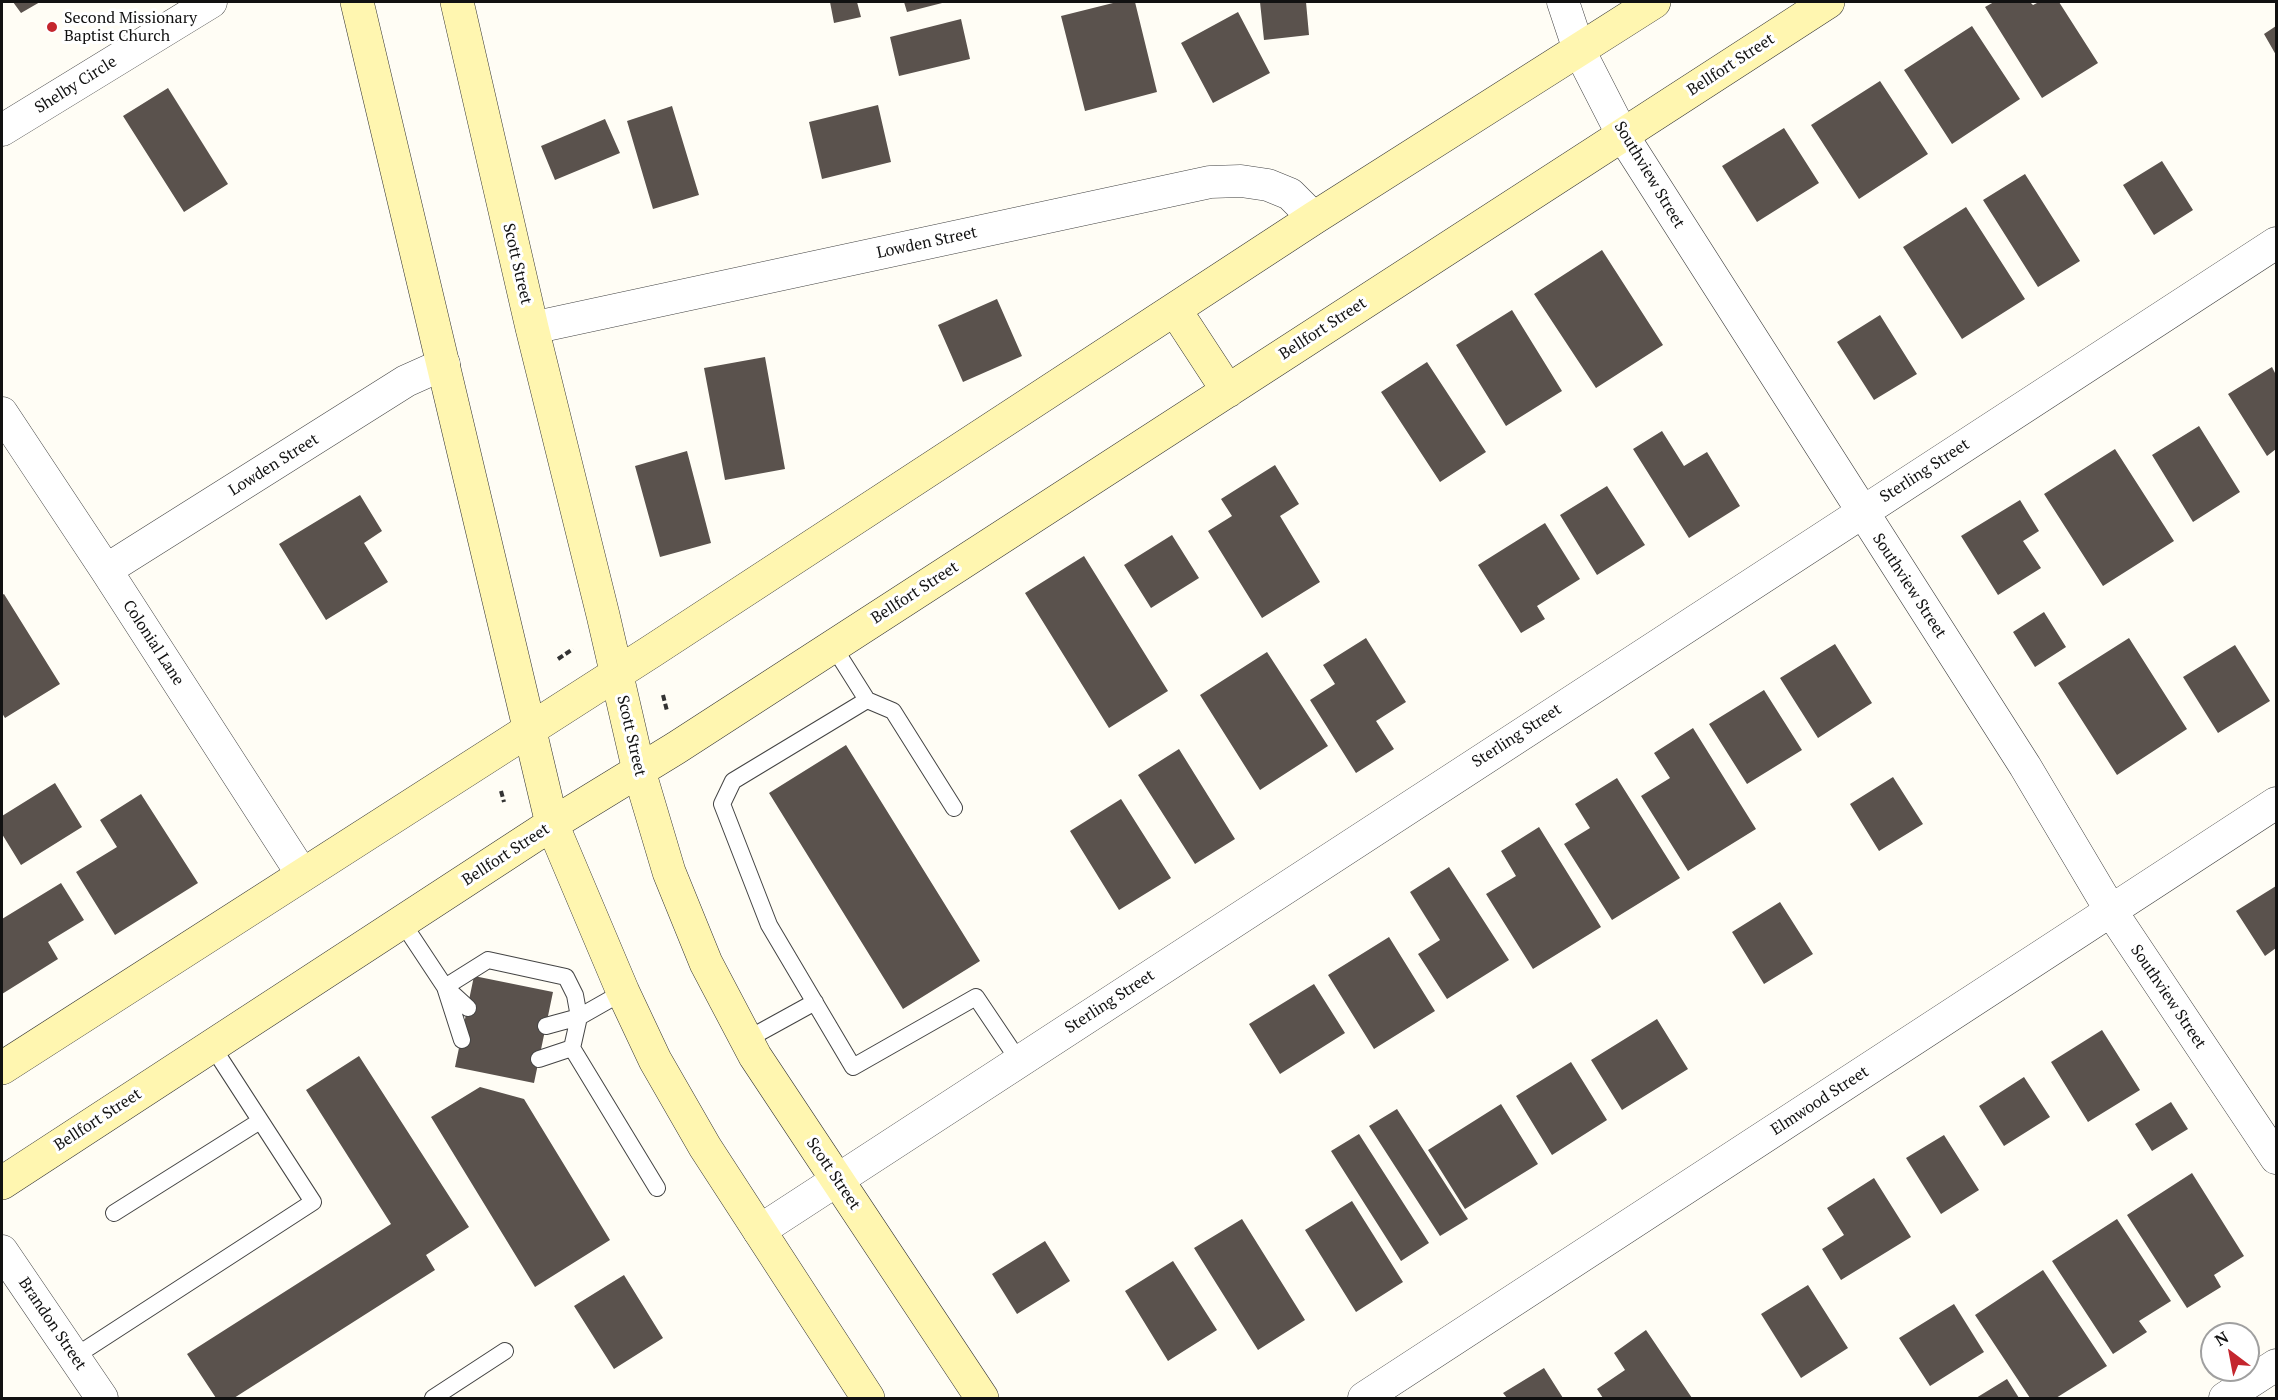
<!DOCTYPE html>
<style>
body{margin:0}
#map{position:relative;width:2278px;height:1400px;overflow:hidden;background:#fffdf5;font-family:"PT Serif",serif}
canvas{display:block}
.frame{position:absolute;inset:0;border:3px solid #111;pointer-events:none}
.north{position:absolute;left:2200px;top:1322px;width:60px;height:60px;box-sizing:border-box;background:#fff;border:2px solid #a0a0a0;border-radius:50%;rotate:328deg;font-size:16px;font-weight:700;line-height:24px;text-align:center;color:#111}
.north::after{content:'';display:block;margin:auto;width:21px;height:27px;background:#c4262e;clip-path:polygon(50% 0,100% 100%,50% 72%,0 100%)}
</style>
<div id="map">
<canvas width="2278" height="1400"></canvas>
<div class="frame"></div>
<div class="north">N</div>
</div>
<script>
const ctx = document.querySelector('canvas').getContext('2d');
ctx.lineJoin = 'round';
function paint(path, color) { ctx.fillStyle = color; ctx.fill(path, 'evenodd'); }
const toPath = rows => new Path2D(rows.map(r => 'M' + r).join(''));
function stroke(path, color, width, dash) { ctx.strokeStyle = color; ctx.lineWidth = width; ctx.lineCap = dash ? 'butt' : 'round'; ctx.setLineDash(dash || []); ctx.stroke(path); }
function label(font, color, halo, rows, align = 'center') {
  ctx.font = font + ' "PT Serif",serif'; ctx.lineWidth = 6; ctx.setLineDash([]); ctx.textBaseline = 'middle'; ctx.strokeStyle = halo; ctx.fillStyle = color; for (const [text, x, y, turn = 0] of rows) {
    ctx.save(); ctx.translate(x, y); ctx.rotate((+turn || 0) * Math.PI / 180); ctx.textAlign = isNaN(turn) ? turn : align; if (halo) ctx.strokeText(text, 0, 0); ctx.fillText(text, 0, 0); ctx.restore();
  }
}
paint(toPath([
 [13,2,40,2,21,13],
 [830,2,857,2,861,17,834,23],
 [904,2,946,2,907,12],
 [1117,2,1135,2,1157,92,1085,111,1061,16],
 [1260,2,1306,2,1309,35,1264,40],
 [1994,2,2030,2,2033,5,2039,2,2059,2,2098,63,2042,98,1985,7],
 [1238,12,1270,73,1213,103,1181,43],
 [961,19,970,59,899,76,890,37],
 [1972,26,2020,99,1952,144,1904,70],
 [2276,26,2276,55,2264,34],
 [1880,81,1928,154,1859,199,1811,125],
 [168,88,228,184,184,212,123,116],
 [878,105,891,162,822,179,809,122],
 [672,106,699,195,653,209,627,121],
 [605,119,620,153,555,180,541,146],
 [1784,128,1819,183,1757,222,1722,166],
 [2162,161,2193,210,2154,235,2123,185],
 [2025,174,2080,261,2038,287,1983,200],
 [1966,207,2025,299,1962,339,1903,247],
 [1602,250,1663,345,1596,388,1534,294],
 [997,299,1022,356,963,382,938,325],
 [1512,310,1562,391,1506,426,1456,345],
 [1880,315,1917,374,1874,400,1837,342],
 [765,357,785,469,725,480,704,368],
 [1427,362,1486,452,1440,482,1381,392],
 [2272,367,2276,375,2276,449,2267,456,2228,394],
 [2199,426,2240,492,2193,522,2152,455],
 [1662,431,1684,466,1707,452,1740,506,1689,538,1633,449],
 [2115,449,2174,541,2103,586,2044,494],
 [687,451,711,543,660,557,635,466],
 [1275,465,1299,504,1280,516,1320,582,1262,618,1208,531,1232,516,1221,499],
 [1607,486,1645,545,1597,575,1560,515],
 [360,495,382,531,364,543,388,582,326,620,279,544],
 [2020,500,2039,531,2023,541,2041,568,1998,595,1961,536],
 [1545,523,1580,579,1537,606,1545,619,1521,633,1478,565],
 [1172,535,1199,578,1151,608,1124,565],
 [1084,556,1168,691,1109,728,1025,593],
 [4,594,60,684,5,718,2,713,2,595],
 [2044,612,2066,647,2035,667,2013,632],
 [1366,638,1406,702,1376,721,1394,749,1356,773,1310,700,1335,684,1323,665],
 [2129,638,2187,729,2117,775,2058,683],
 [1835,644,1872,703,1818,738,1780,678],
 [2235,645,2270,701,2218,733,2183,677],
 [1267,652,1328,746,1260,790,1200,695],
 [1764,690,1802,750,1747,784,1709,724],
 [1693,728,1756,829,1688,871,1641,796,1670,778,1654,753],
 [846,745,980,961,903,1009,769,793],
 [1179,749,1235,839,1195,864,1138,775],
 [1893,777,1923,824,1879,851,1850,804],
 [1617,778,1680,878,1612,920,1564,844,1590,828,1575,804],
 [55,783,82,827,21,865,2,834,2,816],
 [141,794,198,883,115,935,76,872,117,847,100,820],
 [1121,799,1171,878,1119,910,1070,831],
 [1539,827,1601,927,1533,969,1486,894,1516,876,1501,851],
 [1449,867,1509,960,1447,999,1418,954,1440,940,1410,892],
 [61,883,84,920,48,942,58,959,2,994,2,919],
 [2276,886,2276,948,2265,956,2236,911],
 [1780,902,1813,954,1764,984,1732,932],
 [1389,937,1435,1011,1374,1049,1328,975],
 [474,976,553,992,534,1083,455,1067],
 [1314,984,1345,1033,1280,1074,1249,1024],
 [1657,1019,1688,1069,1622,1110,1591,1060],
 [2102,1030,2140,1090,2088,1122,2051,1062],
 [359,1056,469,1227,426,1255,435,1270,234,1398,216,1398,187,1354,391,1224,306,1090],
 [1571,1062,1607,1120,1552,1155,1516,1096],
 [2024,1077,2050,1117,2004,1146,1979,1106],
 [480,1087,524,1099,610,1240,535,1287,431,1117],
 [2171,1102,2188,1129,2152,1151,2135,1124],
 [1501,1104,1538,1164,1465,1209,1428,1150],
 [1397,1109,1468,1219,1440,1236,1369,1126],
 [1359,1134,1429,1243,1401,1261,1331,1151],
 [1944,1135,1979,1190,1941,1214,1906,1158],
 [2192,1173,2244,1256,2214,1275,2221,1287,2187,1308,2127,1215],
 [1874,1178,1911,1237,1841,1280,1822,1249,1844,1235,1827,1208],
 [1352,1201,1403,1282,1356,1312,1305,1230],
 [1242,1219,1305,1320,1258,1350,1194,1248],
 [2117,1219,2171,1301,2139,1321,2147,1332,2113,1354,2052,1261],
 [1045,1241,1070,1281,1017,1314,992,1274],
 [1173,1261,1217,1330,1168,1361,1125,1291],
 [2043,1270,2107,1366,2056,1398,2030,1398,1975,1315],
 [624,1275,663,1338,614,1369,574,1306],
 [1808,1285,1848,1348,1801,1378,1761,1314],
 [1954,1304,1984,1352,1930,1386,1899,1338],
 [1646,1330,1692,1398,1603,1398,1597,1389,1625,1370,1614,1353],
 [1544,1368,1563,1398,1507,1398,1503,1393],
 [2007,1379,2019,1398,1976,1398]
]), '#5a524d');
const service = toPath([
 [833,646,867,700],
 [954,808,893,711,867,700,733,781,722,804,769,925,853,1067,976,997,1019,1061],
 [402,922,445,987,468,1008],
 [546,1026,579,1017,623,992],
 [462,1040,445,987,488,960,566,977,575,995,579,1017,572,1048,539,1059],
 [746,1040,815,1002],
 [572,1048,657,1188],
 [114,1213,260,1121],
 [74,1357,313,1202,212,1046],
 [433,1398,505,1351]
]);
const minor = toPath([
 [1563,2,1579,50,1623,136,2025,766,2111,911,2276,1158],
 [2,130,211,2],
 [532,328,1210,182,1241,181,1268,185,1290,194,1314,218],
 [2,413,106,570,302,874],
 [106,570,406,381,444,364],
 [759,1231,2276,243],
 [2,1251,102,1398],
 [1364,1398,2276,803],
 [2225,1398,2276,1365]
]);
const secondary = toPath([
 [357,2,552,824,623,992,655,1060,705,1147,868,1398],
 [457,2,532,328,603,615,639,771,669,872,706,963,755,1056,982,1398],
 [1175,310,1228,391],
 [2,1068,652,651,1314,218,1654,2],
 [2,1183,552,824,676,748,1828,2]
]);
stroke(service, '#444', 18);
stroke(minor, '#444', 33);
stroke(secondary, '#333', 34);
stroke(toPath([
 [558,659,573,649],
 [663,695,667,711],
 [501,791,504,802]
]), '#333', 4, [6, 3]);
stroke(service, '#fff', 16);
stroke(minor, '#fff', 32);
stroke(secondary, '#fff6b0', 33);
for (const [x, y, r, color] of [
 [52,27,6,"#c4262e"]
]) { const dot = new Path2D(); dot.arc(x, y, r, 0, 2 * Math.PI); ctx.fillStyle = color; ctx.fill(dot); stroke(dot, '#fff', 2); }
label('16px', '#111', '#fff', [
 ["Second Missionary",64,18],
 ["Baptist Church",64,36]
], 'left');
label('16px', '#111', '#fff', [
 ["Bellfort Street",1731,65,-33],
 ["Shelby Circle",76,85,-32],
 ["Southview Street",1649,175,59],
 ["Lowden Street",927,243,-12],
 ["Scott Street",517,264,77],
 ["Bellfort Street",1323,329,-33],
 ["Lowden Street",274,465,-32],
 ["Sterling Street",1925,471,-33],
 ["Southview Street",1909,586,57],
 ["Bellfort Street",915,593,-33],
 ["Colonial Lane",153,643,57],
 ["Scott Street",631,736,77],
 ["Sterling Street",1517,736,-33],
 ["Bellfort Street",506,855,-33],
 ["Southview Street",2168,997,56],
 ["Sterling Street",1110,1002,-33],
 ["Elmwood Street",1820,1101,-33],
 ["Bellfort Street",98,1120,-33],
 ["Scott Street",833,1174,56],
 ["Brandon Street",52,1324,56]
]);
</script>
